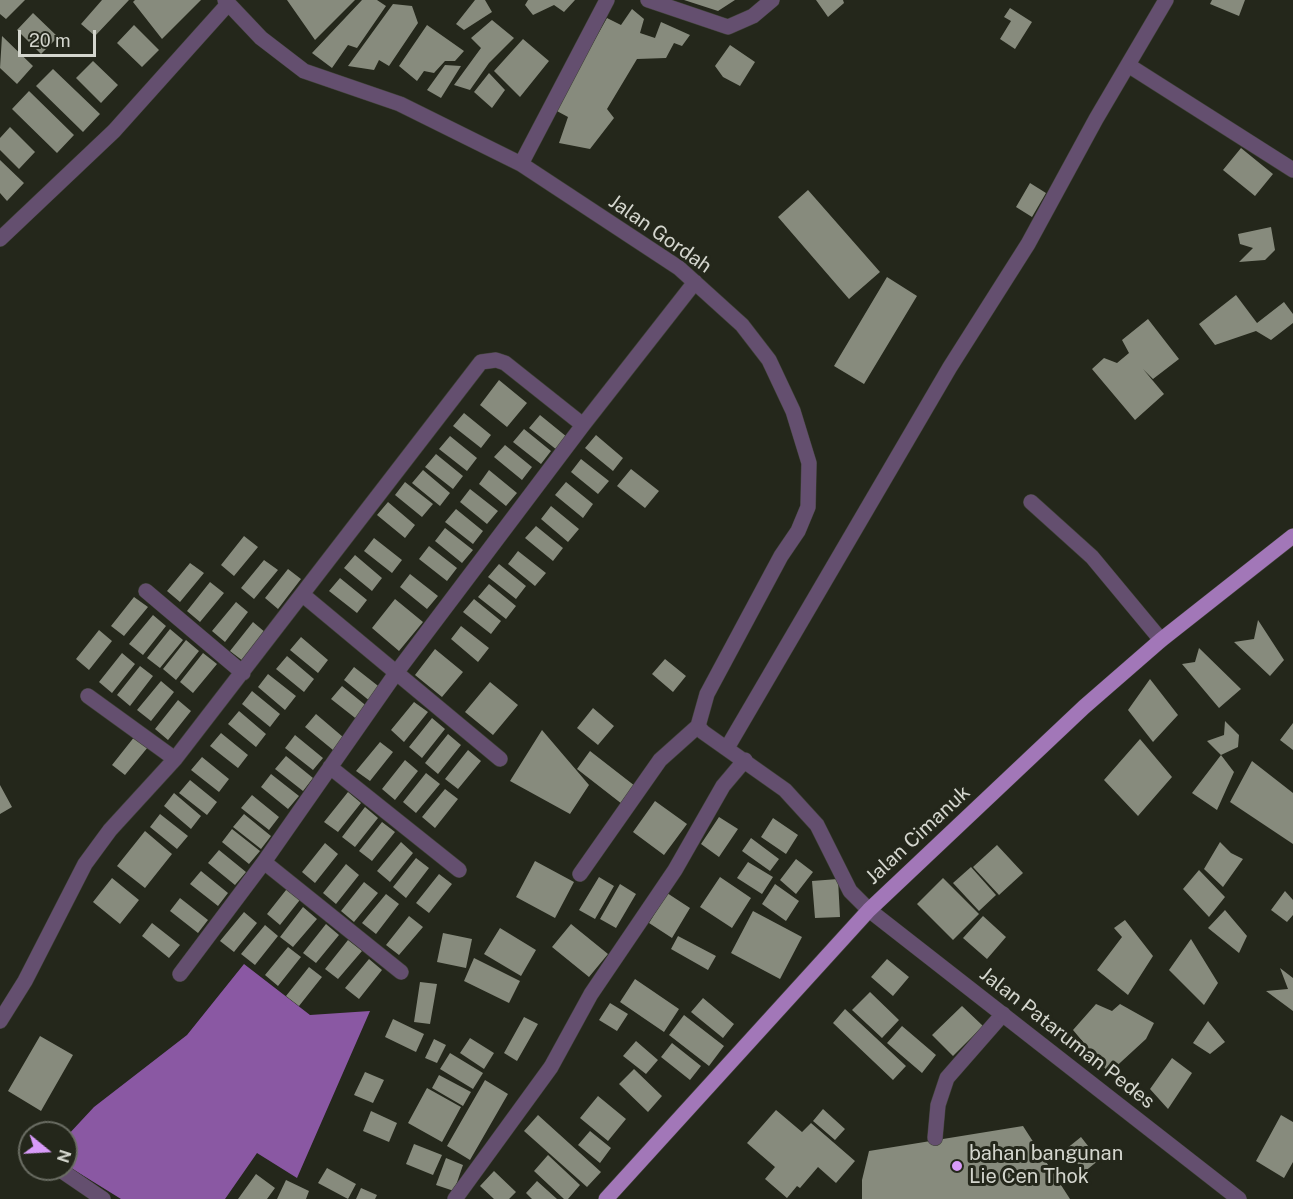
<!DOCTYPE html>
<style>
body{margin:0}
#map{position:relative;width:1293px;height:1199px;overflow:hidden;background:#24271b;font-family:"Public Sans",sans-serif}
canvas{display:block}
.north{position:absolute;left:18px;top:1121px;width:60px;height:60px;box-sizing:border-box;background:#24271b;border:2px solid #6a6d63;border-radius:50%;rotate:108deg;font-size:16px;font-weight:700;line-height:24px;text-align:center;color:#d4d6ce}
.north::after{content:'';display:block;margin:auto;width:21px;height:27px;background:#d89bf8;clip-path:polygon(50% 0,100% 100%,50% 72%,0 100%)}
.scale{position:absolute;left:18px;top:30px;width:78px;height:27px;box-sizing:border-box;border:3px solid #d4d6ce;border-top:0;padding-left:8px;font-size:18px;line-height:21px;white-space:nowrap;color:#d4d6ce;-webkit-text-stroke:4px #24271b;paint-order:stroke}
</style>
<div id="map">
<canvas width="1293" height="1199"></canvas>
<div class="north">N</div>
<div class="scale">20 m</div>
</div>
<script>
const ctx = document.querySelector('canvas').getContext('2d');
ctx.lineJoin = 'round';
function paint(path, color) { ctx.fillStyle = color; ctx.fill(path, 'evenodd'); }
const toPath = rows => new Path2D(rows.map(r => 'M' + r).join(''));
function stroke(path, color, width, dash) { ctx.strokeStyle = color; ctx.lineWidth = width; ctx.lineCap = dash ? 'butt' : 'round'; ctx.setLineDash(dash || []); ctx.stroke(path); }
function label(font, color, halo, rows, align = 'center') {
  ctx.font = font + ' "Public Sans",sans-serif'; ctx.lineWidth = 6; ctx.setLineDash([]); ctx.textBaseline = 'middle'; ctx.strokeStyle = halo; ctx.fillStyle = color; for (const [text, x, y, turn = 0] of rows) {
    ctx.save(); ctx.translate(x, y); ctx.rotate((+turn || 0) * Math.PI / 180); ctx.textAlign = isNaN(turn) ? turn : align; if (halo) ctx.strokeText(text, 0, 0); ctx.fillText(text, 0, 0); ctx.restore();
  }
}
paint(toPath([
 [244,964,310,1015,370,1011,297,1178,257,1153,225,1199,121,1199,71,1168,66,1160,67,1136,94,1107,187,1035]
]), '#8a58a3');
paint(toPath([
 [0,0,25,0,6,19,0,14],
 [102,0,129,0,95,36,81,24],
 [135,0,201,0,162,39,133,2],
 [287,0,355,0,315,40],
 [362,0,377,0,386,6,357,48,348,45,332,68,312,53],
 [475,0,485,0,492,12,464,30,456,24],
 [528,0,575,0,564,12,554,5,533,15,525,5],
 [684,0,735,0,718,11],
 [816,0,843,0,844,3,828,17],
 [1212,0,1245,0,1239,16,1210,4],
 [393,4,412,6,418,23,389,66,379,60,374,70,348,66],
 [1010,8,1032,22,1015,49,1000,39,1011,21,1004,17],
 [632,9,644,19,640,33,655,38,661,22,690,35,682,46,674,43,666,58,637,59,607,109,614,118,590,149,559,143,568,117,555,110,607,18,621,25],
 [33,13,58,37,41,54,17,30],
 [492,20,514,38,489,63,470,90,454,85,481,48,471,38],
 [134,25,159,50,142,67,117,43],
 [427,25,464,51,455,61,445,61,434,73,424,71,417,81,399,66],
 [2,36,33,66,17,84,0,68],
 [523,39,549,61,520,97,494,71],
 [730,45,755,62,740,86,723,77,715,66],
 [93,61,118,85,101,103,76,78],
 [445,65,461,66,441,98,427,90],
 [53,69,100,114,83,132,36,86],
 [489,73,505,90,492,108,474,92],
 [29,91,74,135,57,153,12,109],
 [10,127,35,152,19,169,0,150,0,138],
 [1241,148,1273,174,1255,196,1223,170],
 [0,160,24,183,7,201,0,193],
 [1030,183,1046,193,1032,217,1016,207],
 [808,190,880,272,849,299,778,217],
 [1271,227,1275,250,1265,260,1239,262,1253,248,1240,244,1238,234],
 [887,277,917,296,864,384,834,366],
 [1236,295,1257,323,1284,302,1293,314,1293,323,1271,340,1256,331,1215,345,1199,324],
 [1148,319,1179,359,1153,379,1143,369,1164,394,1135,420,1092,369,1104,358,1117,363,1129,353,1122,340],
 [499,380,527,403,507,427,480,405],
 [464,413,491,435,481,448,453,426],
 [540,415,567,437,557,450,529,428],
 [524,429,551,451,541,464,513,442],
 [596,435,623,458,613,471,585,448],
 [450,436,477,458,467,471,439,449],
 [505,445,532,467,522,480,494,457],
 [436,454,463,476,453,489,425,467],
 [581,459,609,481,598,494,571,472],
 [631,469,659,491,645,508,617,486],
 [423,470,450,493,440,506,412,483],
 [489,470,517,493,506,506,479,484],
 [405,482,433,504,422,517,395,495],
 [566,482,593,504,583,518,555,495],
 [470,489,498,511,487,524,460,502],
 [388,502,415,525,405,538,377,515],
 [551,506,579,529,568,542,541,519],
 [456,509,483,531,473,544,445,522],
 [536,526,563,548,553,561,525,538],
 [445,528,473,550,462,563,435,541],
 [244,536,258,547,234,576,221,565],
 [374,538,402,560,392,573,364,551],
 [429,546,457,568,447,581,419,559],
 [518,551,546,573,535,586,508,564],
 [355,555,382,578,372,591,344,568],
 [264,560,278,570,254,599,241,588],
 [190,563,204,573,180,602,167,591],
 [499,564,526,586,516,599,488,577],
 [288,569,301,579,278,609,265,598],
 [410,574,438,596,427,609,400,587],
 [340,578,367,600,357,613,329,591],
 [210,582,224,593,200,622,187,611],
 [489,584,516,606,506,619,478,597],
 [134,597,148,607,124,636,111,626],
 [395,599,423,622,399,651,372,628],
 [474,599,501,621,491,634,463,612],
 [236,602,248,612,225,642,212,631],
 [153,615,166,626,143,655,129,644],
 [1258,620,1284,660,1270,676,1234,642,1254,639],
 [253,622,266,633,243,661,230,651],
 [461,626,489,648,478,662,451,639],
 [170,629,183,640,160,668,147,658],
 [99,630,112,641,89,670,76,659],
 [301,637,328,660,318,673,290,650],
 [186,640,199,651,176,680,163,669],
 [1199,648,1241,689,1219,708,1182,664,1195,662],
 [435,649,463,672,442,697,415,675],
 [122,653,135,664,112,693,99,682],
 [203,653,217,664,193,693,180,682],
 [287,656,314,679,304,692,276,669],
 [665,659,686,676,673,692,652,674],
 [140,666,153,676,130,706,117,695],
 [354,667,382,689,371,702,344,680],
 [268,674,296,696,285,710,258,687],
 [1150,679,1178,715,1153,742,1128,710],
 [161,681,174,692,151,721,137,710],
 [490,682,518,705,493,735,465,712],
 [342,686,369,708,359,721,331,699],
 [252,691,280,714,270,727,242,704],
 [178,700,191,711,168,740,155,729],
 [414,702,428,712,404,742,391,730],
 [593,708,614,726,598,745,577,728],
 [239,711,266,734,256,747,228,724],
 [316,714,343,737,333,750,305,727],
 [432,718,445,729,422,758,409,747],
 [1225,721,1239,735,1238,747,1221,755,1207,741,1224,735],
 [1293,723,1293,750,1280,740],
 [542,730,589,785,570,814,510,781],
 [221,733,248,755,238,768,210,746],
 [448,734,461,745,438,774,425,763],
 [295,735,323,758,313,770,285,748],
 [135,736,148,747,125,775,112,765],
 [1140,739,1172,777,1138,816,1104,780],
 [380,742,393,752,370,781,356,771],
 [468,750,481,761,458,789,445,779],
 [590,751,635,786,622,804,577,769],
 [1221,755,1234,772,1217,810,1192,793],
 [286,756,313,778,303,791,275,769],
 [202,757,229,779,219,792,191,770],
 [405,760,418,771,395,800,382,789],
 [1252,761,1293,793,1293,844,1230,802],
 [426,773,440,784,416,813,403,802],
 [271,774,299,796,288,809,261,787],
 [190,780,217,802,207,815,179,793],
 [0,785,12,807,0,814],
 [445,789,458,799,435,828,422,817],
 [348,792,361,803,338,832,324,822],
 [174,793,201,816,191,829,164,806],
 [252,795,279,817,269,830,241,808],
 [655,801,687,824,664,855,633,832],
 [365,807,378,818,355,847,342,837],
 [160,814,188,836,177,849,150,827],
 [244,814,271,836,261,849,233,827],
 [719,817,738,829,719,857,701,844],
 [773,818,798,835,786,854,761,837],
 [382,822,395,832,372,861,359,851],
 [232,829,260,851,249,864,222,842],
 [145,831,172,854,145,888,117,866],
 [751,838,779,859,770,871,742,851],
 [401,842,413,853,390,882,377,871],
 [1220,842,1231,853,1243,859,1223,887,1204,869],
 [325,843,338,854,315,883,302,872],
 [997,845,1023,873,999,895,973,867],
 [219,850,246,872,235,885,208,863],
 [416,858,429,868,406,898,393,887],
 [796,859,813,872,796,894,780,880],
 [535,861,574,882,555,918,516,897],
 [748,862,773,877,762,894,737,878],
 [346,864,359,875,336,904,323,893],
 [971,867,996,895,979,911,953,883],
 [1199,870,1225,897,1209,917,1183,889],
 [201,871,228,893,218,906,190,884],
 [439,874,452,884,429,913,416,903],
 [599,877,614,886,595,919,579,910],
 [720,877,751,898,732,928,700,907],
 [112,878,139,900,120,924,93,902],
 [943,878,979,914,953,940,917,904],
 [838,879,840,917,815,918,812,881],
 [364,882,378,893,354,922,341,911],
 [620,884,636,894,616,928,600,919],
 [775,884,799,901,786,921,762,904],
 [290,885,303,896,280,925,267,914],
 [1285,891,1293,900,1293,915,1287,922,1271,910],
 [667,893,690,908,672,938,649,923],
 [386,894,399,904,376,934,362,923],
 [180,898,208,920,198,933,170,911],
 [303,907,317,919,293,947,280,937],
 [1225,910,1247,936,1239,953,1208,928],
 [753,911,802,937,780,979,731,953],
 [244,912,257,923,234,952,220,941],
 [409,916,423,927,399,955,386,945],
 [983,916,1006,937,987,959,963,938],
 [1125,920,1153,956,1128,995,1097,970,1122,937,1114,928],
 [152,923,180,945,169,958,142,936],
 [326,924,339,935,316,963,303,953],
 [571,924,608,954,589,977,552,947],
 [265,925,278,936,255,965,241,954],
 [500,928,536,950,521,976,484,954],
 [443,933,472,939,466,968,437,962],
 [678,936,716,956,708,970,671,949],
 [1191,939,1218,983,1204,1005,1169,970],
 [348,940,362,951,338,979,325,969],
 [288,947,301,957,278,986,265,975],
 [474,958,520,981,509,1003,464,981],
 [369,959,382,970,359,999,345,988],
 [887,959,909,977,893,996,871,977],
 [309,967,322,977,299,1006,286,996],
 [1280,968,1293,978,1293,1011,1266,991,1288,989],
 [635,979,679,1009,664,1032,620,1002],
 [420,982,437,984,430,1024,414,1022],
 [870,992,899,1020,882,1038,852,1010],
 [703,998,734,1024,723,1038,691,1012],
 [610,1003,628,1014,617,1031,599,1020],
 [1096,1004,1112,1011,1120,1004,1154,1023,1146,1039,1109,1073,1073,1030],
 [962,1006,983,1026,953,1056,932,1035],
 [845,1009,906,1066,893,1080,833,1023],
 [684,1015,724,1046,709,1066,669,1035],
 [524,1017,538,1024,517,1061,504,1053],
 [393,1019,424,1034,416,1052,385,1037],
 [1208,1021,1225,1042,1210,1054,1193,1043],
 [902,1026,936,1055,922,1073,887,1043],
 [40,1036,73,1055,41,1111,8,1091],
 [470,1038,494,1053,484,1069,460,1053],
 [434,1039,446,1045,437,1063,425,1058],
 [636,1041,658,1060,646,1074,623,1056],
 [672,1043,701,1066,690,1080,661,1057],
 [450,1053,483,1073,473,1089,440,1069],
 [1172,1058,1192,1073,1168,1109,1150,1089],
 [634,1069,662,1096,648,1112,619,1084],
 [365,1072,384,1080,373,1103,354,1095],
 [439,1075,471,1092,463,1106,432,1088],
 [485,1080,508,1094,470,1160,447,1146],
 [427,1088,461,1107,442,1142,408,1123],
 [598,1096,626,1119,608,1141,580,1118],
 [823,1109,845,1129,835,1140,813,1121],
 [776,1110,802,1132,811,1123,855,1161,836,1183,818,1167,800,1188,797,1186,787,1198,765,1179,775,1167,747,1143],
 [371,1111,397,1123,389,1142,363,1131],
 [538,1115,601,1172,587,1187,524,1131],
 [1281,1115,1293,1122,1293,1162,1284,1178,1256,1161],
 [1023,1126,1070,1199,862,1199,862,1180,869,1151],
 [590,1131,611,1148,600,1163,578,1145],
 [1081,1137,1099,1160,1084,1172,1066,1149],
 [414,1144,442,1155,433,1175,406,1164],
 [548,1155,580,1185,568,1199,564,1199,534,1171],
 [446,1158,463,1165,454,1191,436,1185],
 [327,1168,356,1184,348,1199,318,1183],
 [494,1171,516,1192,509,1199,494,1199,480,1186],
 [256,1174,275,1188,267,1199,238,1199],
 [286,1180,309,1191,306,1199,277,1199],
 [537,1181,557,1199,532,1199,526,1193],
 [361,1188,377,1195,375,1199,356,1199]
]), '#878b7d');
const service = toPath([
 [935,1138,938,1105,947,1078,1003,1014]
]);
const minor = toPath([
 [225,0,261,38,304,71,400,104,521,164,679,268,742,325,769,360,793,411,809,463,808,507,798,531,781,556,707,694,698,726,703,732,785,790,817,825,850,891,869,910],
 [648,0,728,27,753,16,772,0],
 [1128,65,1293,170],
 [521,164,607,0],
 [0,239,114,131,228,4],
 [1031,502,1092,557,1161,640],
 [146,591,243,673],
 [303,595,500,759],
 [88,696,175,759],
 [727,748,950,367,1028,244,1096,119,1166,0],
 [330,767,459,870],
 [264,862,401,972],
 [580,874,660,760,698,726],
 [180,974,264,862,396,673,583,425],
 [0,1021,25,981,85,864,110,830,175,759,481,362,496,360,505,363,583,425,695,282],
 [59,1169,103,1199],
 [455,1199,551,1067,591,994,675,870,723,786,745,760]
]);
const tertiary = toPath([
 [869,910,1239,1199]
]);
const primary = toPath([
 [606,1199,869,910,1084,707,1161,640,1293,536]
]);
stroke(service, '#404338', 16);
stroke(minor, '#404338', 16);
stroke(tertiary, '#404338', 16);
stroke(primary, '#404338', 16);
stroke(service, '#644f6f', 15);
stroke(minor, '#644f6f', 15);
stroke(tertiary, '#644f6f', 15);
stroke(primary, '#a277b8', 15);
for (const [x, y, r, color] of [
 [957,1166,6,"#d89bf8"]
]) { const dot = new Path2D(); dot.arc(x, y, r, 0, 2 * Math.PI); ctx.fillStyle = color; ctx.fill(dot); stroke(dot, '#24271b', 2); }
label('20px', '#d4d6ce', '#24271b', [
 ["Jalan Gordah",660,234,35],
 ["Jalan Cimanuk",918,835,-43],
 ["Jalan Pataruman Pedes",1067,1038,38]
]);
label('20px', '#d4d6ce', '#24271b', [
 ["bahan bangunan",969,1154],
 ["Lie Cen Thok",969,1177]
], 'left');
</script>
